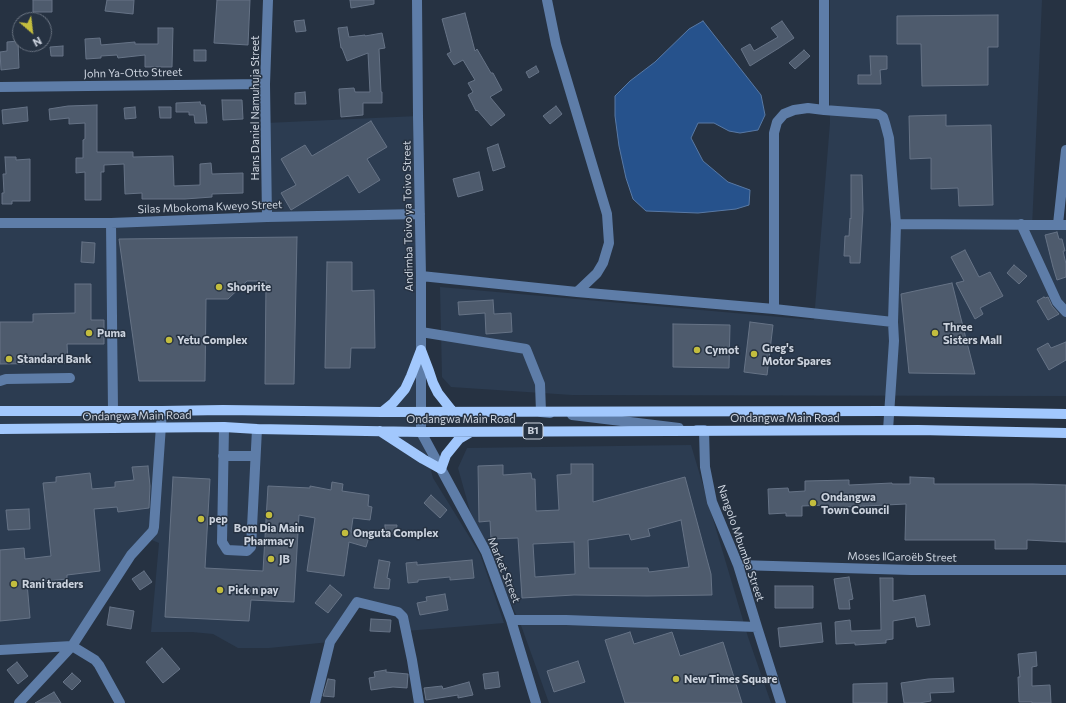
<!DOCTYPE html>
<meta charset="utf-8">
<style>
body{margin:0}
#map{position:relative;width:1066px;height:703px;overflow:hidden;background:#263242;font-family:Commissioner,sans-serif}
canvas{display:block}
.north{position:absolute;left:12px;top:12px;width:40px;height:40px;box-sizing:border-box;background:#263242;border:1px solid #687280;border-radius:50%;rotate:152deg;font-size:11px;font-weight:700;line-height:16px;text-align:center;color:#ccd3de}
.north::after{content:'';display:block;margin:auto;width:14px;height:18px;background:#c3bd3e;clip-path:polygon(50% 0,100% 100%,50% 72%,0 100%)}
</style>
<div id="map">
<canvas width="1066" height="703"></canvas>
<div class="north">N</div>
</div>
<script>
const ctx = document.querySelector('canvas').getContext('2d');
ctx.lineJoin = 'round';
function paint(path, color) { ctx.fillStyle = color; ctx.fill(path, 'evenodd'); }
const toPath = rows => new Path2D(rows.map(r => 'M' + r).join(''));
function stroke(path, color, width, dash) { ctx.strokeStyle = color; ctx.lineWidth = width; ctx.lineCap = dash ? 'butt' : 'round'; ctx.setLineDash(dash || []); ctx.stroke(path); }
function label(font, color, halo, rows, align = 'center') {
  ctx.font = font + ' Commissioner,sans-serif'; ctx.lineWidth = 3; ctx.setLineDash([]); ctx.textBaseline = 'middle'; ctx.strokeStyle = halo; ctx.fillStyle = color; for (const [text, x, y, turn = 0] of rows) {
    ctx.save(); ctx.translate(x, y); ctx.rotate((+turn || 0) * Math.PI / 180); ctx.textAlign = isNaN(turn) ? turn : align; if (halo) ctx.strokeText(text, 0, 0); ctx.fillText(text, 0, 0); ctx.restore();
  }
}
paint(toPath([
 [830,0,1042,0,1032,228,1066,230,1066,396,572,395,451,387,442,377,440,287,814,320,830,123],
 [418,116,421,432,433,478,480,554,504,623,406,631,403,617,357,602,330,642,269,648,238,648,213,634,192,632,151,632,159,543,147,538,72,646,0,650,0,222,267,217,266,123],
 [691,445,748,637,771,703,549,703,522,628,470,511,458,468,467,448]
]), '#2c3c51');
const water = toPath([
 [703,21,761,95,765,115,758,130,740,133,729,131,714,123,698,123,691,138,703,161,728,182,750,190,749,205,736,209,698,213,646,211,633,199,626,178,619,146,615,116,615,96,630,81,655,62,689,29,703,21]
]);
paint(water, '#26528c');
stroke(water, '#5879a5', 1);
const building = toPath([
 [33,0,52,0,52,12,33,12,33,0],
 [107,0,134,0,133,14,105,11,107,0],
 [217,0,250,0,248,45,214,43,217,0],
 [350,0,374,0,374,4,351,8,350,0],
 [465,13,475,51,477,49,491,73,493,73,502,90,490,97,505,115,491,126,477,110,476,111,468,95,473,92,468,83,475,80,463,60,454,65,447,54,451,52,442,19,465,13],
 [998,15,998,47,988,47,988,85,922,86,921,44,897,44,897,16,998,15],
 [304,20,306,31,296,32,294,21,304,20],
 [782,21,794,38,779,48,750,66,741,49,750,44,754,51,778,37,771,28,782,21],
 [347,27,349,37,365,35,365,36,382,33,385,48,379,49,381,92,382,92,382,103,363,103,363,115,341,117,339,89,354,88,355,92,370,92,368,53,347,61,342,48,341,48,338,28,347,27],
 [158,28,173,28,172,67,145,67,145,55,118,58,117,55,101,56,101,58,86,59,85,39,100,38,101,45,135,42,135,44,158,44,158,28],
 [18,41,19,68,1,70,0,52,7,51,7,42,18,41],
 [63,46,63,56,51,56,50,47,63,46],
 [194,50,206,50,206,61,194,61,194,50],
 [804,50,810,56,795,69,789,63,804,50],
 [870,56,887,56,887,69,880,70,881,84,858,84,858,75,871,75,870,56],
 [536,66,539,72,529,78,526,72,536,66],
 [305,92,306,104,295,104,295,93,305,92],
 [222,100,242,100,243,119,223,120,222,100],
 [200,102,201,105,205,105,207,123,195,123,194,115,189,115,189,112,176,112,176,103,200,102],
 [97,105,97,152,133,152,133,157,173,156,174,186,200,185,200,164,211,163,212,174,243,173,243,193,212,194,212,197,185,199,142,199,142,193,125,194,124,164,104,165,104,172,101,172,101,200,85,200,85,172,76,173,76,158,83,158,83,140,85,139,85,123,69,124,69,118,50,120,49,109,68,106,97,105],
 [556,106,562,114,550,124,543,116,556,106],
 [27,107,28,121,3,124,2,110,27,107],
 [135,107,136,118,125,119,124,108,135,107],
 [159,107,171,107,171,118,160,118,159,107],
 [946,115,946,126,991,125,993,205,959,206,958,188,931,189,931,158,910,159,909,116,946,115],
 [371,121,387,147,367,159,380,180,359,193,348,175,291,210,281,193,296,185,281,159,305,145,312,156,371,121],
 [498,144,505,167,493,171,487,148,498,144],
 [5,157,16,157,16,160,30,159,30,201,12,201,12,204,2,204,2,193,4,193,3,174,6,174,5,157],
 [479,172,483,190,458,197,453,179,479,172],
 [851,175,862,175,863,210,860,263,850,263,850,256,844,256,845,236,849,236,850,218,851,219,851,175],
 [1057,232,1059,239,1062,239,1065,251,1063,251,1066,264,1066,277,1057,280,1053,267,1045,235,1057,232],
 [297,237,294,384,265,384,266,281,247,281,228,299,206,299,205,381,139,381,119,239,297,237],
 [82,242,95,243,94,263,81,262,82,242],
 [965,250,979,277,990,272,1003,296,980,308,983,314,975,319,956,283,964,281,951,257,965,250],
 [327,262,352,262,352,291,374,290,375,348,351,348,350,368,325,368,327,262],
 [1014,265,1027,276,1019,284,1007,273,1014,265],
 [952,283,975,374,909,373,901,294,952,283],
 [75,284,91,284,91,320,104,320,104,344,67,344,68,363,0,364,0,322,33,322,33,314,75,313,75,284],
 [1044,297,1045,298,1048,297,1052,306,1059,314,1048,320,1037,301,1044,297],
 [493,300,494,314,511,313,512,332,486,334,485,313,459,315,458,302,493,300],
 [750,322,773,325,767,375,744,372,750,322],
 [673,324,730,325,729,368,673,367,673,324],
 [1066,342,1066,360,1049,370,1037,349,1048,343,1051,348,1066,342],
 [571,464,593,464,593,502,685,477,711,574,712,595,647,596,574,595,522,598,518,538,491,539,490,521,479,522,478,466,503,465,503,475,531,473,532,479,535,479,536,511,559,510,557,475,571,474,571,464],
 [681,520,689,567,649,572,648,568,589,568,588,540,629,534,631,540,650,536,648,529,681,520],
 [574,542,575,574,535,577,533,544,574,542],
 [148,466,150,486,149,508,118,512,117,507,94,509,100,571,67,575,67,579,27,583,30,618,0,621,0,550,24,548,25,559,51,556,43,483,56,482,56,477,90,473,92,489,115,487,115,482,134,480,132,467,148,466],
 [173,477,210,479,205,568,263,571,268,486,310,488,310,486,331,490,332,482,343,484,342,491,369,495,368,506,372,507,370,520,353,518,351,532,369,537,366,547,349,542,344,576,307,571,315,518,299,515,294,602,251,600,249,621,165,617,173,477],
 [910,477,934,478,934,484,1033,484,1066,485,1066,542,1027,540,1027,549,995,549,995,540,905,540,906,504,826,508,826,505,802,506,802,516,786,516,786,513,769,514,768,489,788,488,789,492,805,491,805,481,849,480,849,485,892,483,892,484,910,484,910,477],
 [431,495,447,510,440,518,424,503,431,495],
 [29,509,30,529,8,530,6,510,29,509],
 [385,525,397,525,396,534,385,535,385,525],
 [379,560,390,562,387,578,390,579,389,589,374,588,379,560],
 [472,560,474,578,450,580,450,577,418,580,418,582,408,583,406,563,417,562,417,565,472,560],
 [144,571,152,582,140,590,132,579,144,571],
 [849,577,853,599,849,600,850,609,839,609,834,579,849,577],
 [880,578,893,578,893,601,925,595,930,625,917,627,915,617,893,621,893,639,886,640,886,643,855,645,855,643,836,644,835,622,850,620,851,631,881,630,880,578],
 [330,585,342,595,328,613,315,603,330,585],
 [775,586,813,586,813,608,775,608,775,586],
 [445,594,448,610,420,615,417,603,427,601,426,597,445,594],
 [110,607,134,611,131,629,107,625,110,607],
 [371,619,391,620,390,632,370,631,371,619],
 [821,623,823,642,780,647,778,628,821,623],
 [630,632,634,644,672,632,680,656,723,642,742,703,625,703,605,640,630,632],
 [162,648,180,669,163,683,146,662,162,648],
 [1036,652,1037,666,1032,667,1032,686,1050,685,1051,703,1032,703,1032,702,1019,702,1018,677,1020,677,1018,654,1036,652],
 [578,661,585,682,554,692,547,671,578,661],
 [17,662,28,676,18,684,7,670,17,662],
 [386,670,386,672,408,674,407,688,393,687,371,690,369,678,375,677,374,672,386,670],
 [498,672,500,687,485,689,483,674,498,672],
 [72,673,81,681,72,690,63,682,72,673],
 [953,678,954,692,930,693,931,701,919,703,904,703,901,683,928,679,953,678],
 [328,679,335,680,334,697,323,696,328,679],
 [469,682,473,695,458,698,458,695,426,700,424,688,442,686,443,689,469,682],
 [887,683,887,703,853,703,853,684,887,683],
 [54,692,61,703,35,703,54,692]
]);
paint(building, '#4e5b6d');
stroke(building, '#667386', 1);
stroke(toPath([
 [417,0,418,116,421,276,421,432,486,552,511,620,536,703],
 [547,0,556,44,607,214,609,243,603,263,597,273,577,292],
 [824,0,824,110],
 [0,87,265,84],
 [267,217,265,84,268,0],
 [0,223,111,223,267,217,420,214],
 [111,223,113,411],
 [1021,224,1057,302,1066,312],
 [1058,224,1066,150],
 [421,276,577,292,774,309,893,322,894,341,888,430],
 [774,309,774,133,777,122,784,114,794,110,808,108,824,110,878,114,883,117,885,123,889,138,896,224,1066,225],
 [893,322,896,224],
 [421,332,526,349,540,384,541,412,550,413],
 [0,381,6,379,70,378],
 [572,415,679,428],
 [224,427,222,542,227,550,247,551,251,547,257,429],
 [697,430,704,430,705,467,712,502,738,565,757,627,781,703],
 [223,456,255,456],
 [738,565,911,570,1066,570],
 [511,620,566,620,757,627],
 [0,650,72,646,95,660,99,665,120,703],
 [19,703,72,646,131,555,153,531,154,527,162,411],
 [315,703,330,642,357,602,398,612,403,617,412,660,419,703]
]), '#5e7da8', 10);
stroke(toPath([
 [421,350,429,371,433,383,438,393,453,412],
 [0,411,162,411,223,410,382,412,889,411,1066,414],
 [382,412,393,403,405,389,411,376,421,350],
 [0,429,224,427,257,429,421,432,918,430,1066,433],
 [380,431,423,459,441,469,446,455,459,439,471,432]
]), '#a2c8fd', 10);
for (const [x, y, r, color] of [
 [219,287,4,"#c3bd3e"],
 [89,333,4,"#c3bd3e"],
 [935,333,4,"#c3bd3e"],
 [169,340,4,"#c3bd3e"],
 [697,350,4,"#c3bd3e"],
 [754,354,4,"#c3bd3e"],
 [9,359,4,"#c3bd3e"],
 [813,503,4,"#c3bd3e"],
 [269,515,4,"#c3bd3e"],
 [201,519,4,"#c3bd3e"],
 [345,533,4,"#c3bd3e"],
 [271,559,4,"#c3bd3e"],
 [14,584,4,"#c3bd3e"],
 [220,590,4,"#c3bd3e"],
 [676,679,4,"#c3bd3e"]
]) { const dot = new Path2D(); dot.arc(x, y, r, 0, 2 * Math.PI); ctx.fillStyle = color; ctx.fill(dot); stroke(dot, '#263242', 1.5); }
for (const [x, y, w] of [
 [533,431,20]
]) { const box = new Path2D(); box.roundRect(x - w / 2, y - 8, w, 16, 3); ctx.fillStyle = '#263242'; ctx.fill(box); stroke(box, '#ccd3de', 1); }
label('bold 10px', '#ccd3de', null, [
 ["B1",533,431]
]);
label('11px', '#ccd3de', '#263242', [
 ["John Ya-Otto Street",133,73,-1],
 ["Hans Daniel Namuhuja Street",255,108,-90],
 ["Silas Mbokoma Kweyo Street",210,207,-2],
 ["Andimba Toivo ya Toivo Street",408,216,-91],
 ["Ondangwa Main Road",137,416,-1],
 ["Ondangwa Main Road",785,418],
 ["Ondangwa Main Road",461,419],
 ["Nangolo Mbumba Street",741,543,71],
 ["Moses ǁGaroëb Street",902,557,1],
 ["Market Street",504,570,68]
]);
label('bold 11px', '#ccd3de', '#263242', [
 ["Shoprite",227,287],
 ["Three",943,327],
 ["Sisters Mall",943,340],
 ["Puma",97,333],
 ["Yetu Complex",177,340],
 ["Greg's",762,348],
 ["Motor Spares",762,361],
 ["Cymot",705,350],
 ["Standard Bank",17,359],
 ["Ondangwa",821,497],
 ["Town Council",821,510],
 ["pep",209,519],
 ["Bom Dia Main",269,528,"center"],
 ["Pharmacy",269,541,"center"],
 ["Onguta Complex",353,533],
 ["JB",279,559],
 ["Rani traders",22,584],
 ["Pick n pay",228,590],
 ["New Times Square",684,679]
], 'left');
</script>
